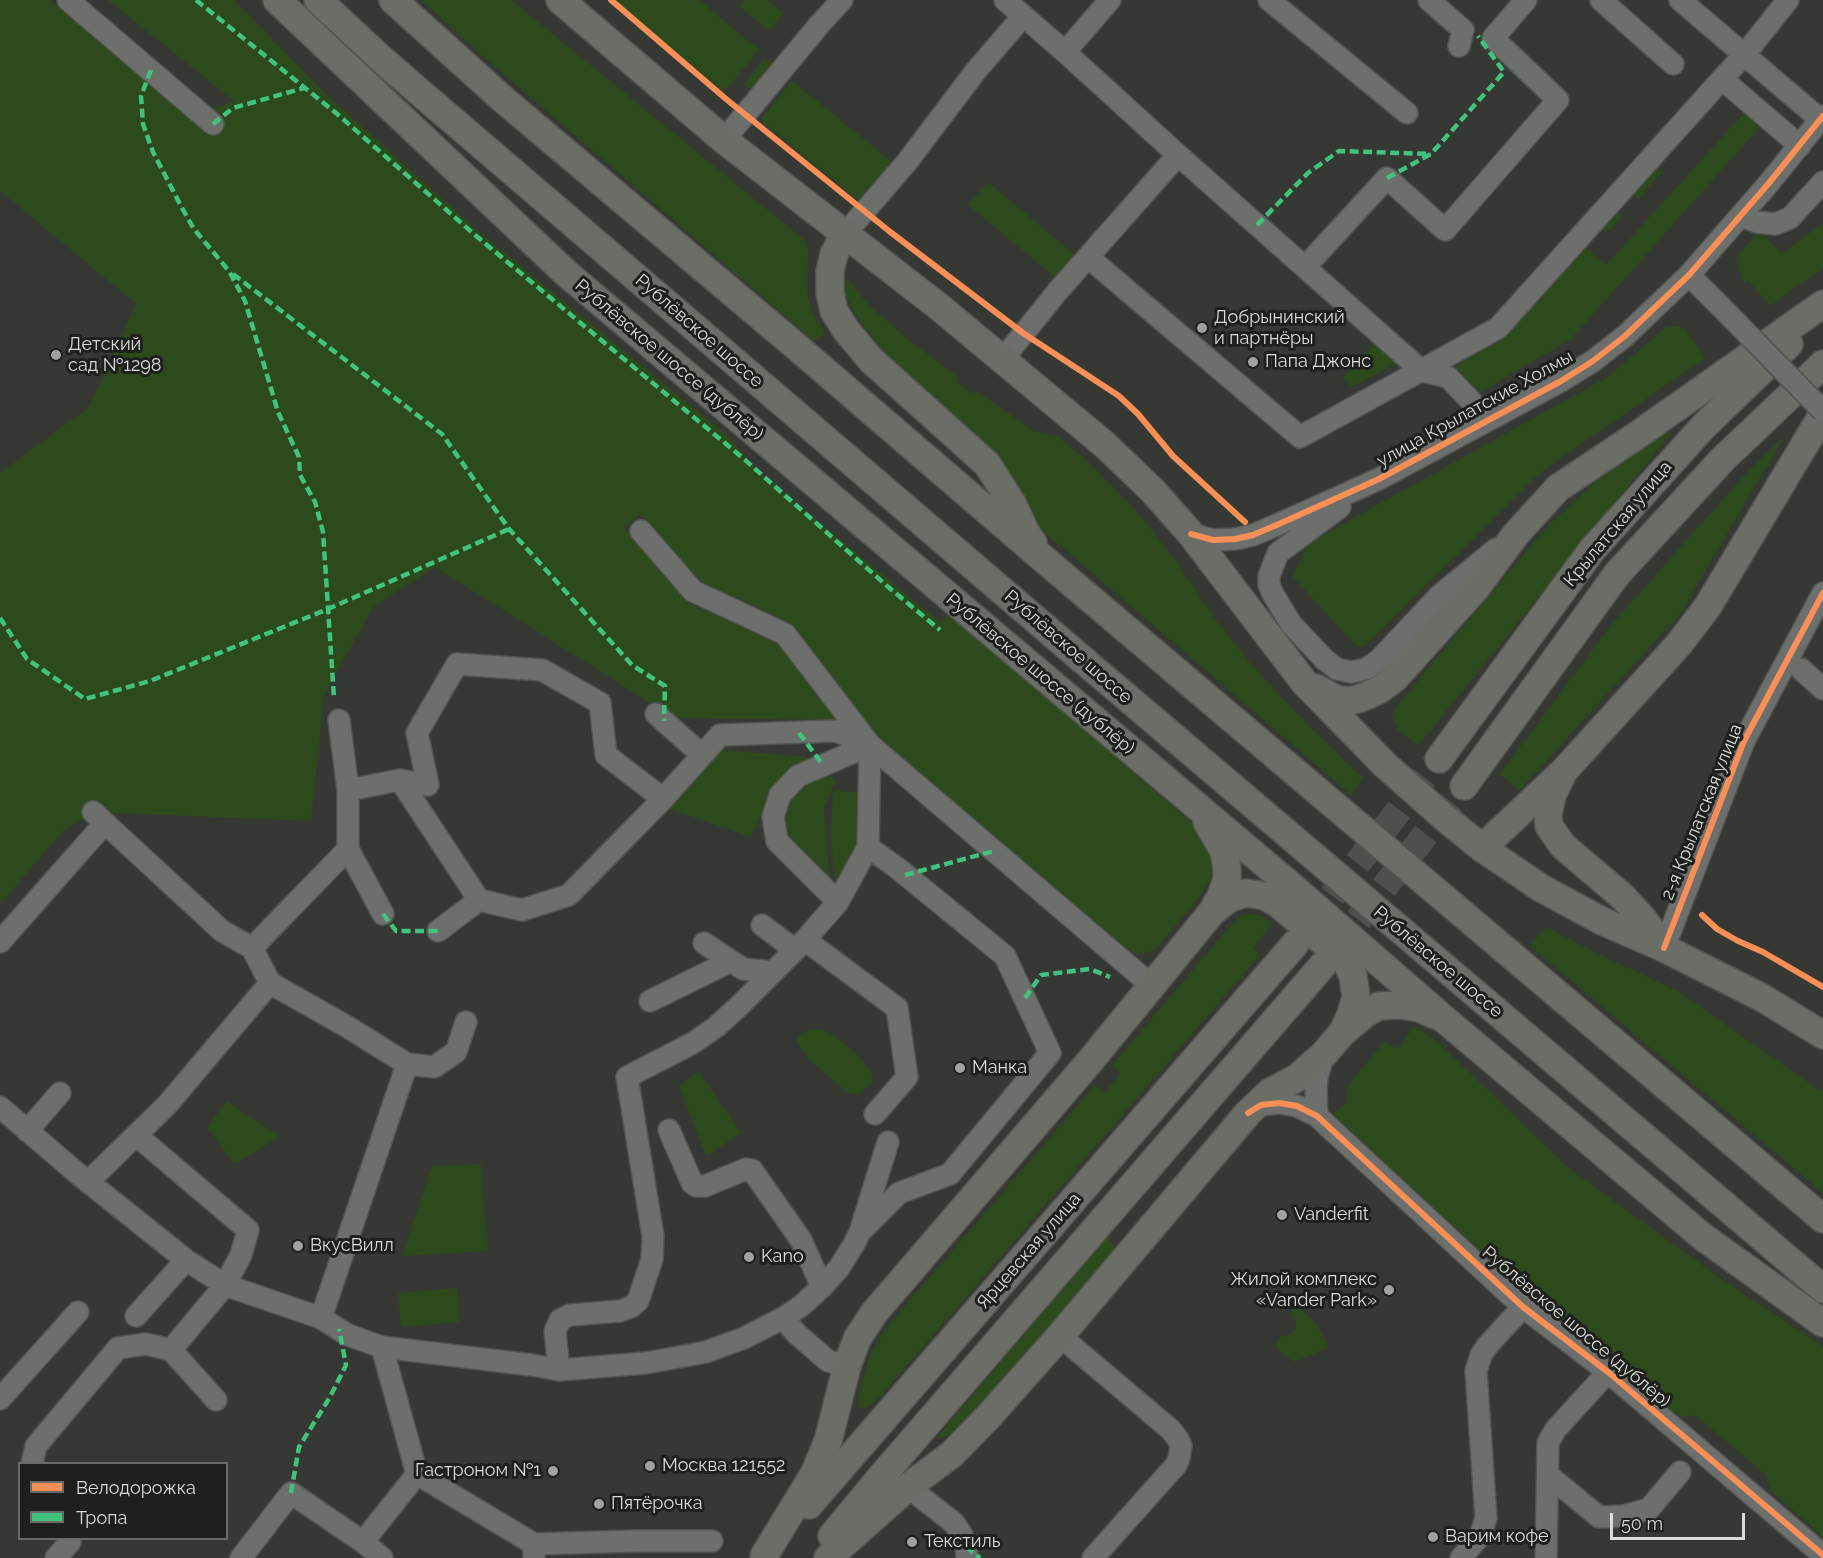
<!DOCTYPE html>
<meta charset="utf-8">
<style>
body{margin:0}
#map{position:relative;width:1823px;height:1558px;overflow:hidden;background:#363834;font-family:Raleway,sans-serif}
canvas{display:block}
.legend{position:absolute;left:18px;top:1462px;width:210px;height:78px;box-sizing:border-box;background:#1e201d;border:2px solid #686b67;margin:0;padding:8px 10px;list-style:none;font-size:18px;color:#d8dbd7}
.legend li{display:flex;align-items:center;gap:12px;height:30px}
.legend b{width:30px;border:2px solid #686b67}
.scale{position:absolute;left:1610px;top:1513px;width:135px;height:27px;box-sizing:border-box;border:3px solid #d8dbd7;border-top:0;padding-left:8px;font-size:18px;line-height:21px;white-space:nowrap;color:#d8dbd7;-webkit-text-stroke:4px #1e201d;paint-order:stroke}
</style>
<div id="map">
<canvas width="1823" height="1558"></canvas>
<ul class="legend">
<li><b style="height:8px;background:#f78f57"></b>Велодорожка</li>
<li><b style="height:8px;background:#40c37c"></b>Тропа</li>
</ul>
<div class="scale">50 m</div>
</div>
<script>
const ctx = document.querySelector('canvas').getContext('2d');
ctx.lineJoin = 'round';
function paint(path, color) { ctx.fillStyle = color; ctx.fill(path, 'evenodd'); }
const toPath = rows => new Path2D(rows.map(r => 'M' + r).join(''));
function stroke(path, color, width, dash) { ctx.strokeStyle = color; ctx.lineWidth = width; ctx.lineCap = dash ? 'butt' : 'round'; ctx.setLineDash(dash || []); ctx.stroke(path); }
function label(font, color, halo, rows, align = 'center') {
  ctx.font = font + ' Raleway,sans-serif'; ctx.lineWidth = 6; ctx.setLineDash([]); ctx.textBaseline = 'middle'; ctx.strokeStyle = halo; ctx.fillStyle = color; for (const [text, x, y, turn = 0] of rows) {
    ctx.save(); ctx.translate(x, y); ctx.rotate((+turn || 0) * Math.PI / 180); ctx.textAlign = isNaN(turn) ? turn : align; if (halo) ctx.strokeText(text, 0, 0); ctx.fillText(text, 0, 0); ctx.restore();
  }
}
paint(toPath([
 [0,0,49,0,142,77,198,115,234,101,108,0,234,0,327,95,479,232,729,437,764,477,940,622,954,609,1065,713,1205,835,1213,851,1213,867,1209,882,1194,904,1155,950,1138,955,1115,941,868,730,789,623,699,580,640,514,624,528,688,603,781,645,838,720,674,718,435,567,373,607,324,695,311,821,93,812,63,831,0,904,0,473,89,407,136,304,0,191],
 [421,0,511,0,803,239,809,252,806,271,806,290,812,311,825,334,813,340,489,62],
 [614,0,699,0,759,50,724,92],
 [744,0,767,0,783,13,769,31,739,6],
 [764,58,775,66,754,93,744,84],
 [792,81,892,162,859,201,760,120],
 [1744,113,1759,128,1571,339,1477,394,1454,367,1507,334,1585,247,1606,265],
 [1654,165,1662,172,1638,199,1632,194,1617,211,1622,216,1610,230,1602,231,1598,227],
 [988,182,1075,255,1056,278,968,205],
 [1823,224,1823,268,1770,306,1748,280,1743,283,1737,263,1739,254,1759,231,1781,253],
 [848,280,852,283,854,288,872,308,905,337,959,378,956,381,973,394,976,391,1034,431,1058,437,1086,460,1137,512,1174,558,1216,620,1251,664,1306,723,1363,778,1351,795,1036,525,1015,479,991,451,898,368,874,340,855,314,844,292,843,284],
 [1678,326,1684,328,1705,358,1541,472,1365,646,1356,646,1293,577,1307,544,1609,376,1666,327],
 [1375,343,1399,362,1352,387,1342,379],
 [1672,432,1418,746,1398,730,1393,717,1396,707,1545,529,1601,476,1659,435],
 [1785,435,1680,614,1519,791,1500,774,1611,625,1740,480],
 [720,750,808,757,772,790,751,837,663,807],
 [821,771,836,780,824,807,830,885,780,835,781,818,790,791],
 [833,791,866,792,866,846,836,891,831,835],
 [1255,914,1264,917,1272,923,1253,948,1260,955,879,1398,869,1407,863,1408,859,1407,858,1396,870,1355,890,1323,1095,1085,1104,1093,1121,1074,1112,1065,1237,918,1244,915],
 [1546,927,1607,958,1679,992,1819,1090,1823,1088,1823,1193,1530,946],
 [1415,1026,1440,1044,1567,1167,1727,1283,1823,1346,1823,1537,1771,1491,1765,1474,1695,1415,1683,1417,1650,1399,1494,1263,1333,1115,1346,1103,1348,1085,1385,1041,1397,1049],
 [813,1029,826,1031,836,1037,851,1049,865,1064,872,1074,872,1082,862,1092,852,1094,844,1090,806,1057,800,1047,797,1039,800,1034],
 [698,1072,700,1073,741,1133,708,1155,705,1154,679,1086],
 [227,1101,280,1137,234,1164,207,1127],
 [481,1164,487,1251,402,1256,432,1166],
 [1108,1236,1115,1249,984,1404,954,1436,936,1438],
 [457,1288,460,1322,401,1327,398,1293],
 [1295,1305,1316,1323,1329,1347,1295,1362,1285,1356,1276,1347,1281,1336,1291,1334,1295,1330,1296,1321,1291,1314]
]), '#2d4a1d');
stroke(toPath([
 [1307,928,1439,759],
 [1333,952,1464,786]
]), '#4e504c', 27, [27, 14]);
const minor = toPath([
 [68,0,213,124],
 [1005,0,1065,52,1178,155,1422,371,1448,377,1471,401,1485,422],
 [1269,0,1407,113],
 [1429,0,1463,30,1459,46],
 [1601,0,1673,64],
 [1680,0,1821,120],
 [1065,52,1110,0],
 [1722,79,1744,55,1788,0],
 [724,140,819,25,842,0],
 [1741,216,1757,222,1775,224,1790,218,1823,182],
 [844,235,907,162,975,72,1023,16],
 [1089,258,1300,437,1498,328,1722,79,1800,146],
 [1305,267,1387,178,1445,230,1558,100,1493,38,1526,0],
 [1689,275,1719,305],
 [1003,359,1057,292,1178,155],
 [1340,507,1278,553,1269,576,1269,585,1273,594,1291,624,1325,660,1337,669,1351,672,1366,669,1379,660,1440,595,1496,549],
 [641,531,693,591,785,634,870,745,1151,985],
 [1191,534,1213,540,1235,539,1253,535,1279,524,1379,479,1561,381,1593,361,1625,336,1689,275,1769,183,1823,116],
 [1801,669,1823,689],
 [656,714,702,755],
 [339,720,348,790],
 [400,780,428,785,417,733,457,664,542,670,600,703,606,755,663,799],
 [93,812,222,931,252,948,348,849,348,790,400,780,479,900,522,910,569,895,663,799,720,735,836,731,870,745],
 [348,849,383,914],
 [838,902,777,841,773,817,780,795,798,776,870,745],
 [762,925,795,950],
 [438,931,479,900],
 [805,940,897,1008,907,1077,875,1114],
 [0,942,105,823],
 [704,943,743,969,773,972],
 [252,948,270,983],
 [1664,948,1744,741,1823,593],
 [650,1001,731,961],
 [0,1107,77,1173,186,1260,225,1285,321,1318,348,1335,382,1347,532,1365,559,1370,646,1363,706,1352,744,1338,783,1318,801,1306,822,1287,839,1268,854,1244,860,1232,888,1142],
 [1252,1111,1261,1105,1279,1103,1297,1106,1317,1116,1523,1307,1608,1372,1823,1555],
 [1317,1116,1316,1093,1317,1077,1324,1054],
 [669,1130,692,1183,696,1186,705,1186,746,1169,752,1170,801,1240,822,1287],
 [27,1131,60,1093],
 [88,1182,167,1105,270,983,346,1026,407,1064,434,1067,456,1052,466,1022],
 [864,1228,899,1193,950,1174,1050,1053,1005,956,896,867,868,847],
 [136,1316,186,1260],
 [321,1318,407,1064],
 [783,1318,797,1334,828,1361,847,1366],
 [1060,1336,1171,1430,1178,1439,1181,1446,1179,1459,1176,1465,1093,1558],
 [382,1347,417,1474,534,1544],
 [171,1350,216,1400],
 [559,1370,555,1331,560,1320,570,1315,620,1311,631,1307,638,1301,652,1259,653,1236,627,1077,693,1043,716,1027,738,1007,805,940,838,902,868,847,870,745],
 [0,1399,78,1312],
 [32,1464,36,1446,118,1348,146,1344,171,1350,225,1285,241,1255,248,1230,136,1135],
 [1548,1475,1599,1517,1623,1516,1649,1509,1680,1472],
 [908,1487,954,1523,962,1535,966,1547,967,1558],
 [363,1542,417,1474],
 [534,1557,534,1544,637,1541,712,1541],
 [56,1558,70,1542,70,1538],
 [241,1558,291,1493,363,1542,382,1558],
 [1461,1558,1480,1536,1486,1518,1476,1371,1481,1355,1487,1346,1523,1307],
 [1546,1558,1548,1443,1555,1430,1608,1372]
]);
const major = toPath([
 [277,0,566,273,1289,884,1444,1019,1703,1237,1823,1323],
 [318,0,378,56,423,95,1090,666,1823,1289],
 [393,0,505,101,798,348,1047,562,1823,1219],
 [560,0,724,140,938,306,1105,445,1153,491,1191,534,1304,682,1385,765,1445,818,1482,848,1541,888,1602,921,1664,948,1761,997,1823,1035],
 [844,235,834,254,830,271,830,293,834,311,846,330,871,360,987,464,1012,503,1026,533,1033,543],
 [1316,688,1336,699,1350,701,1361,698,1379,690,1395,678,1476,588,1516,534,1558,488,1636,436,1823,304],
 [1439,759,1592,550,1703,427,1789,344],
 [1561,777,1552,795,1548,815,1549,826,1563,846,1623,897,1643,919,1664,947],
 [1464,786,1617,574,1722,460,1823,364],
 [1482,848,1564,771,1680,643,1708,606,1823,414],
 [1212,912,1228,899,1236,896,1246,893,1265,896,1277,903,1346,961,1353,976,1356,997,1351,1014,1343,1032],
 [809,1505,1295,944],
 [832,1536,881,1477,1323,965],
 [764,1556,814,1474,828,1441,847,1366,857,1339,874,1313,1091,1060,1212,912,1221,896,1227,879,1227,868,1224,851,1207,822],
 [828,1558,908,1487,952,1454,989,1416,1060,1336,1248,1113,1270,1092,1297,1078,1324,1054,1342,1033,1366,1013,1379,1006,1400,1005,1419,1008,1435,1015]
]);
stroke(minor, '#525451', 24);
stroke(major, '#525451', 30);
stroke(minor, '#6d6f6c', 21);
stroke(major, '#6a6e67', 27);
const minorBridge = toPath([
 [1719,305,1823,411]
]);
stroke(minorBridge, '#525451', 24, []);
stroke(minorBridge, '#6d6f6c', 21);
stroke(toPath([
 [196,0,336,113,475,235,744,459,887,586,940,630],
 [151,70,141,96,143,124,153,152,182,208,194,229,229,271,245,301,278,412,299,457,300,475,315,502,323,532,334,698],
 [213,124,233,108,304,88],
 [1387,178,1431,154,1504,72,1478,36],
 [1257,225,1308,173,1339,151,1431,154],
 [233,274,442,434,509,529,632,665,665,686,664,721],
 [0,618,27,659,85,699,150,681,328,609,509,529],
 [799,733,823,765],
 [905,875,994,851],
 [383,914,396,931,438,931],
 [1025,998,1041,975,1090,969,1110,977],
 [291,1493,299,1447,330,1397,346,1365,339,1329],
 [966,1547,980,1558]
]), '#40c37c', 4.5, [9, 4.5]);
stroke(toPath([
 [611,0,726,99,889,231,1023,333,1119,396,1138,414,1173,456,1245,522],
 [1191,534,1213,540,1235,539,1253,535,1279,524,1379,479,1561,381,1593,361,1625,336,1689,275,1769,183,1823,116],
 [1702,915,1717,929,1738,941,1763,952,1823,987],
 [1664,948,1744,741,1823,593],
 [1248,1113,1261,1105,1279,1103,1297,1106,1317,1116,1523,1307,1608,1372,1823,1555]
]), '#f78f57', 6);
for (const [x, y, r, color] of [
 [1202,328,6,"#9fa29e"],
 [56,355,6,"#9fa29e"],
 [1253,362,6,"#9fa29e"],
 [960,1068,6,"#9fa29e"],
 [1282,1215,6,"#9fa29e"],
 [298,1246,6,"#9fa29e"],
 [749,1257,6,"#9fa29e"],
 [1389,1290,6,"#9fa29e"],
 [650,1466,6,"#9fa29e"],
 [553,1471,6,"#9fa29e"],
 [599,1504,6,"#9fa29e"],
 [1433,1537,6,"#9fa29e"],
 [912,1542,6,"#9fa29e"]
]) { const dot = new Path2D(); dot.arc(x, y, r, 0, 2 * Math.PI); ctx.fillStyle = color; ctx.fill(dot); stroke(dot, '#1e201d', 2); }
label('18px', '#d8dbd7', '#1e201d', [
 ["Добрынинский",1214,318],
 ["и партнёры",1214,339],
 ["Детский",68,345],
 ["сад №1298",68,366],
 ["Папа Джонс",1265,362],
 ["Манка",972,1068],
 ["Vanderfit",1294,1215],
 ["ВкусВилл",310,1246],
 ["Kano",761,1257],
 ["Жилой комплекс",1377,1280,"right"],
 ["«Vander Park»",1377,1301,"right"],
 ["Москва 121552",662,1466],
 ["Гастроном №1",541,1471,"right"],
 ["Пятёрочка",611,1504],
 ["Варим кофе",1445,1537],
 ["Текстиль",924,1542]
], 'left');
label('18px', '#d8dbd7', '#1e201d', [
 ["Рублёвское шоссе",699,331,41],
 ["Рублёвское шоссе (дублёр)",669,360,40],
 ["улица Крылатские Холмы",1475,409,-29],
 ["Крылатская улица",1618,524,-50],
 ["Рублёвское шоссе",1068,647,41],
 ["Рублёвское шоссе (дублёр)",1040,674,40],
 ["2-я Крылатская улица",1702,812,-68],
 ["Рублёвское шоссе",1438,962,40],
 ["Ярцевская улица",1029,1251,-49],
 ["Рублёвское шоссе (дублёр)",1576,1327,40]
]);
</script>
